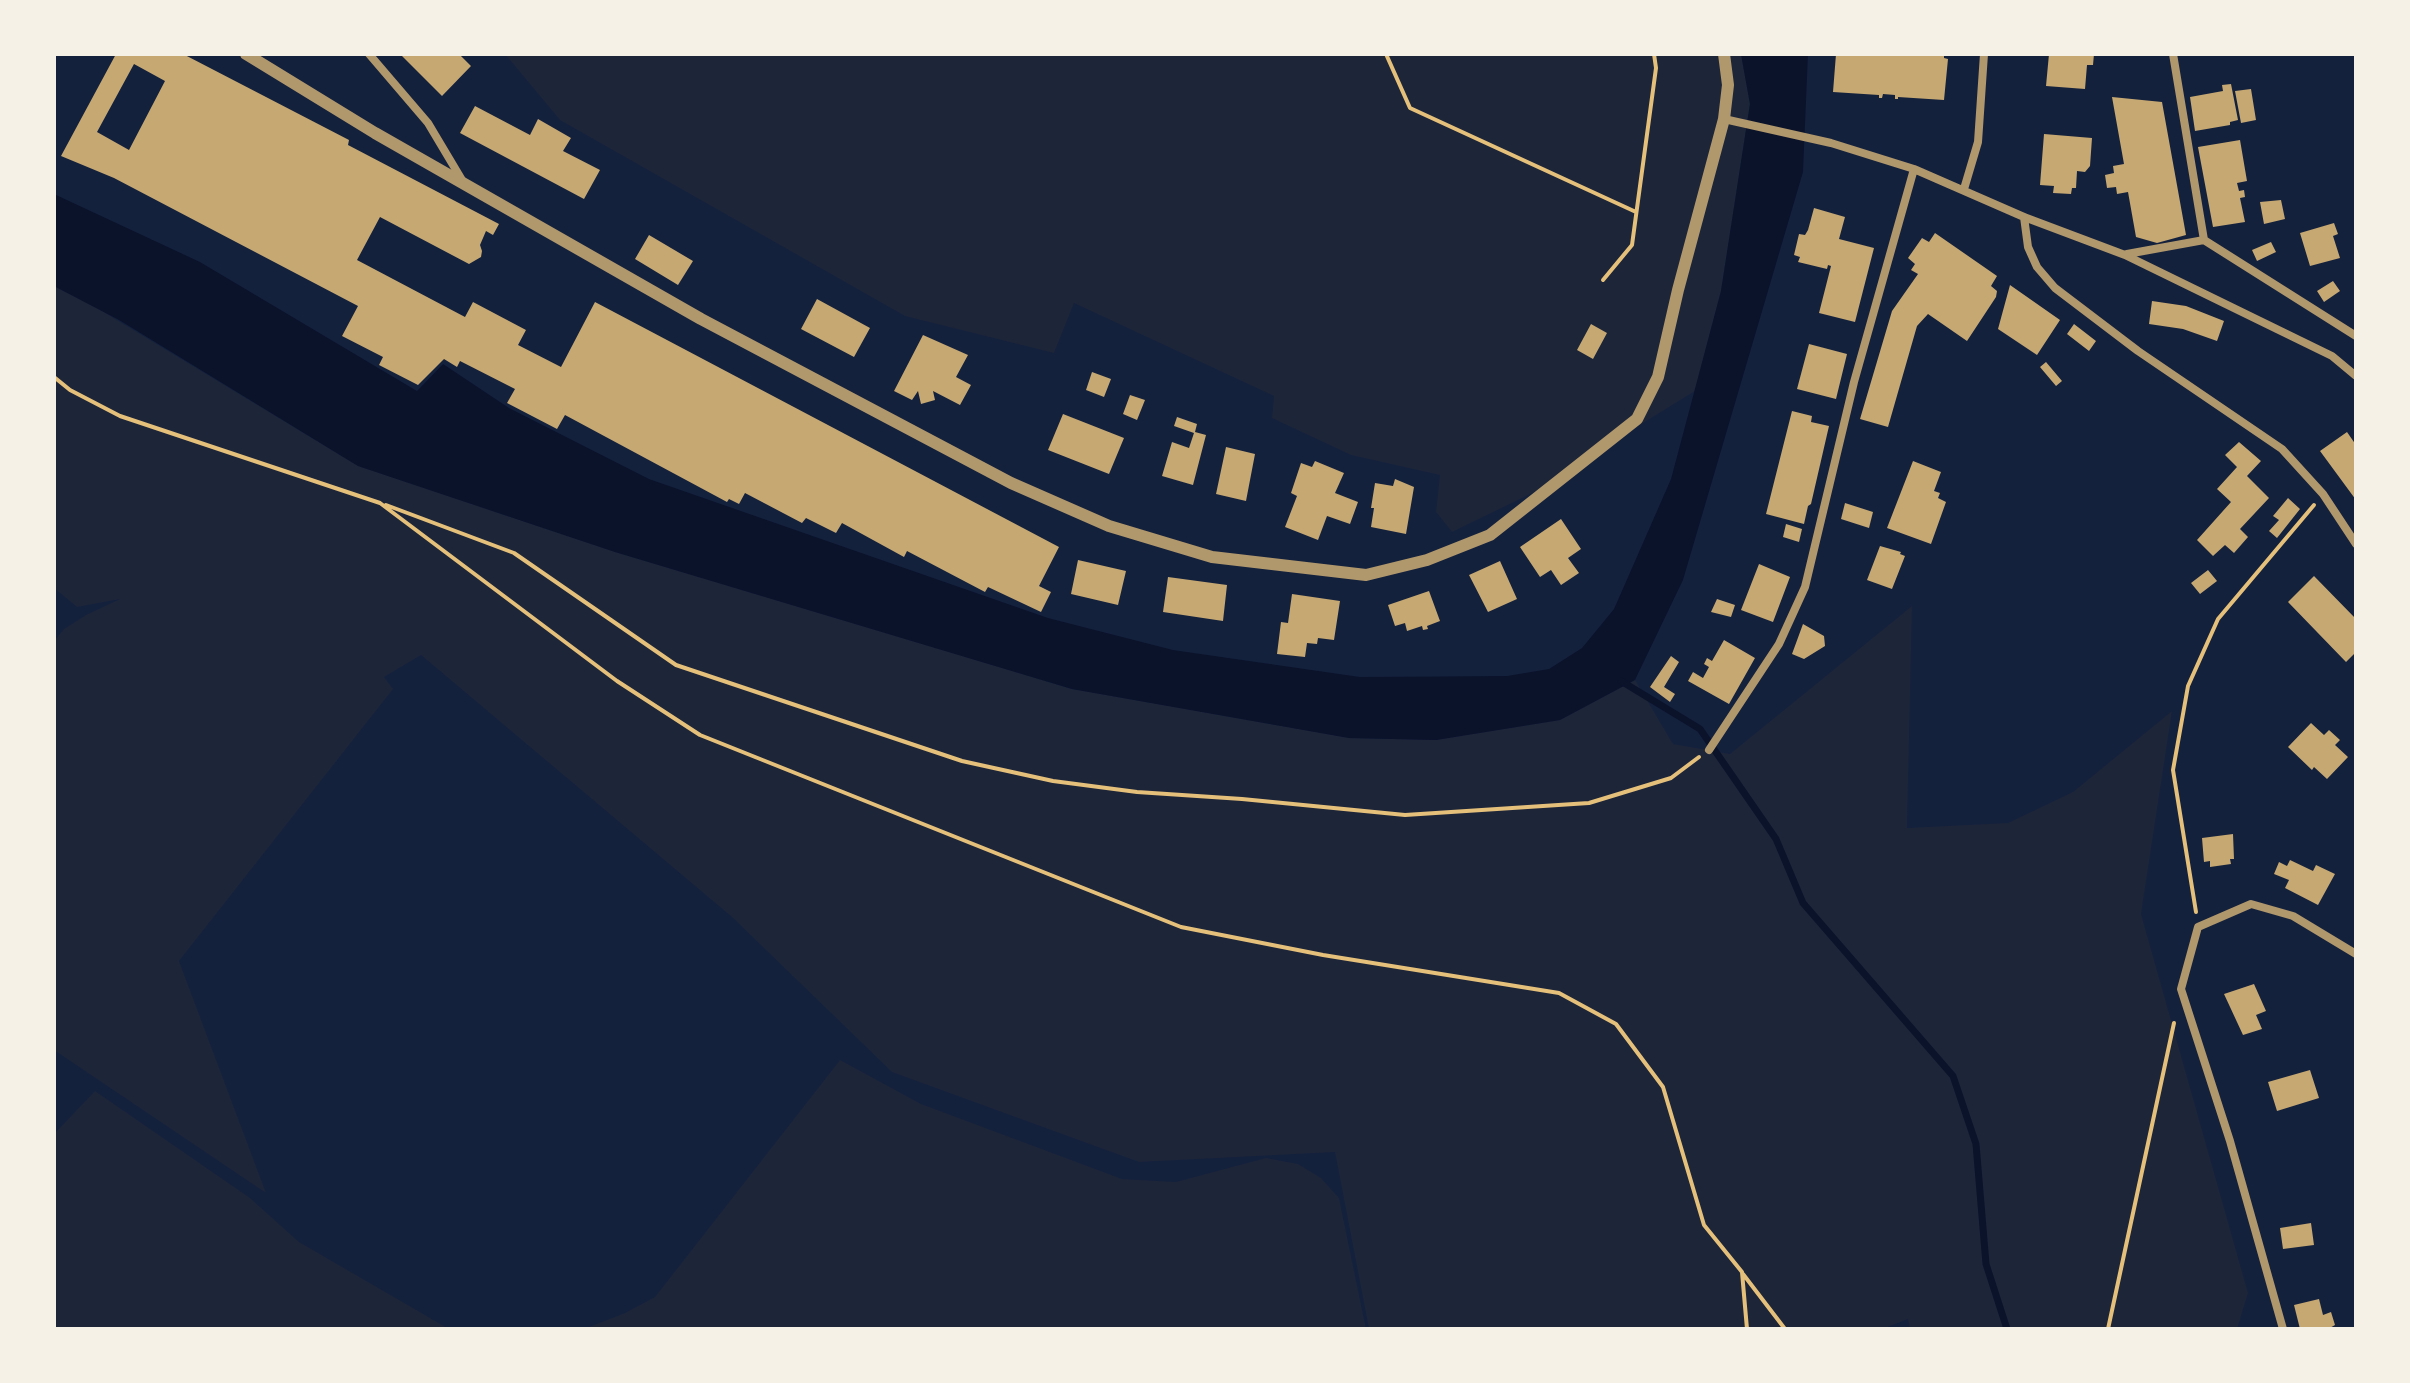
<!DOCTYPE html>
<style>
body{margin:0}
#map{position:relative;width:2410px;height:1383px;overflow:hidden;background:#14213d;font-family:"Golos Text",sans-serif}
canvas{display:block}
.frame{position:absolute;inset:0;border:56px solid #f6f1e7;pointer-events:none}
</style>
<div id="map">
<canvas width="2410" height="1383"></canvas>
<div class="frame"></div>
</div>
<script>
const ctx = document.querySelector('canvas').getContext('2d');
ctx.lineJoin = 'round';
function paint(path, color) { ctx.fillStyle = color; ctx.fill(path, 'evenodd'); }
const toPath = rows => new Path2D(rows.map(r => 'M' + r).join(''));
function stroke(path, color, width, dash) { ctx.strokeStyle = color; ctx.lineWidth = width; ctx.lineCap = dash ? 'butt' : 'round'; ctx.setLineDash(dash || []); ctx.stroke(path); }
paint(toPath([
 [505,54,1741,54,1750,104,1721,291,1695,391,1604,447,1559,480,1452,532,1436,512,1440,475,1351,455,1272,418,1274,396,1074,303,1054,353,905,316,560,120],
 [54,286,102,311,358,466,615,552,1072,689,1349,738,1436,740,1560,720,1635,680,1673,744,1730,754,1912,606,1907,828,2008,823,2073,792,2172,711,2141,914,2248,1293,2237,1329,1910,1329,1908,1319,1882,1329,1369,1329,1335,1152,1139,1162,892,1072,732,917,421,655,384,677,393,689,179,961,266,1193,54,1050,54,641,64,629,86,615,120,599,77,607,54,588],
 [840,1060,921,1104,1122,1179,1176,1182,1266,1158,1298,1164,1321,1178,1339,1198,1366,1329,584,1329,625,1313,655,1297],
 [95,1091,250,1198,299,1242,449,1329,54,1329,54,1134]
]), '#1d2539');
paint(toPath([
 [1741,54,1808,54,1803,172,1683,580,1635,680,1560,720,1436,740,1349,738,1072,689,615,552,358,466,119,320,54,286,54,194,200,262,417,391,443,364,509,408,649,479,1048,618,1173,650,1360,677,1507,676,1549,669,1582,648,1614,609,1671,479,1721,291,1750,104]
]), '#0b132b');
stroke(toPath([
 [1621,681,1700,729,1776,839,1803,903,1953,1076,1976,1144,1986,1264,2007,1329]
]), '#0b132b', 7);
paint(toPath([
 [116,54,183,54,349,140,348,145,499,224,493,235,486,231,480,245,482,251,481,257,469,264,380,217,357,260,465,317,473,302,526,330,518,345,561,367,595,302,1059,547,1039,586,1051,592,1041,612,988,587,985,592,907,551,904,557,842,523,836,533,806,518,802,523,745,493,739,504,729,499,727,502,565,415,557,429,507,403,515,389,460,361,457,367,444,359,418,385,379,365,383,357,342,336,358,306,114,178,61,156],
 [134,64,165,81,129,150,97,132],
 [400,54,459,54,471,66,442,96],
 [1836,54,1944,54,1944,58,1948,59,1944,100,1898,97,1898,99,1895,99,1895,95,1883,94,1882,98,1879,98,1879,95,1833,92],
 [2049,54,2094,54,2093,65,2087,65,2085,89,2046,86],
 [2231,84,2238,120,2230,122,2230,125,2195,131,2190,97,2223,91,2222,85],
 [2251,89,2256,120,2241,123,2235,91],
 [2112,97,2162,102,2186,235,2157,243,2136,237,2128,192,2117,194,2116,187,2107,188,2105,175,2114,173,2113,166,2124,164],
 [475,106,530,135,538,119,571,138,563,151,600,170,584,199,460,133],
 [2044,134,2092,138,2090,166,2085,172,2077,171,2076,188,2072,188,2071,194,2053,193,2054,186,2040,185],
 [2240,140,2247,181,2237,183,2239,191,2244,190,2245,197,2240,198,2245,222,2213,227,2198,147],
 [2281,200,2285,219,2264,224,2260,202],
 [1814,208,1845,217,1839,239,1874,248,1855,322,1819,313,1831,266,1828,265,1827,269,1798,262,1800,257,1794,255,1799,234,1805,235,1808,230],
 [2334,223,2338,234,2333,236,2340,258,2310,266,2300,233],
 [1935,233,1997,276,1991,286,1997,291,1996,297,1967,341,1928,314,1917,326,1888,427,1860,419,1892,311,1918,274,1911,270,1915,264,1908,258,1922,238,1929,242],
 [649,235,693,261,678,285,635,259],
 [2271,242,2276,252,2257,261,2252,250],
 [2333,281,2340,291,2324,302,2317,291],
 [2010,285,2060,320,2037,355,1998,329],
 [817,299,870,328,854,357,801,329],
 [2152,301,2186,306,2224,321,2217,341,2183,329,2149,324],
 [1591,324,1607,333,1593,359,1577,350],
 [2074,324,2096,341,2089,351,2067,334],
 [923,335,968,355,956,377,971,385,960,405,933,391,935,400,921,404,918,391,912,400,894,391],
 [1809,344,1847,354,1836,399,1797,389],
 [2046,362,2062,381,2056,386,2040,367],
 [1092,372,1111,379,1104,397,1086,390],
 [1130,395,1145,400,1137,420,1123,414],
 [1792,411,1812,416,1811,422,1829,426,1811,504,1808,506,1804,524,1766,514],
 [1063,414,1124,438,1109,474,1048,450],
 [1177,417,1197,424,1195,432,1206,435,1193,485,1162,476,1172,442,1189,448,1194,433,1174,426],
 [2347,432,2356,445,2356,500,2320,451],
 [2239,442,2261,461,2247,476,2269,498,2240,529,2248,537,2234,553,2225,545,2213,556,2197,540,2231,502,2217,489,2237,467,2225,455],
 [1226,447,1255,454,1246,501,1216,494],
 [1315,461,1344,473,1335,493,1358,502,1350,524,1327,516,1318,540,1285,527,1297,496,1291,493,1301,463,1312,467],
 [1913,461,1941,472,1934,491,1940,493,1938,498,1946,502,1931,544,1887,528],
 [1395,479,1414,487,1406,534,1371,527,1374,508,1371,508,1375,483,1393,486],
 [2288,498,2300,509,2277,538,2269,531,2279,520,2273,516],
 [1845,503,1873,512,1869,528,1841,519],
 [1561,519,1581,549,1568,558,1579,573,1561,585,1551,570,1540,577,1520,547],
 [1786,524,1802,529,1799,542,1783,537],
 [1880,546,1901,552,1900,554,1905,556,1892,589,1867,580],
 [1078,560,1126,571,1118,605,1071,594],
 [1500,561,1517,599,1488,612,1469,575],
 [1759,564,1790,577,1773,622,1741,610],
 [2208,570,2217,581,2200,594,2191,583],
 [2314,576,2356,619,2356,652,2346,662,2288,602],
 [1168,577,1227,585,1223,621,1163,612],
 [1429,591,1440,621,1427,626,1428,629,1423,630,1422,626,1407,631,1405,623,1395,626,1388,605],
 [1292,594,1340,601,1334,640,1318,638,1317,644,1307,643,1305,657,1277,654,1281,622,1288,623],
 [1717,599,1735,605,1731,617,1711,612],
 [1803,624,1824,636,1825,646,1804,659,1792,654],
 [1724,640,1755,658,1729,704,1688,681,1693,672,1703,678,1709,667,1704,664,1707,658,1712,661],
 [1671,656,1679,662,1664,687,1675,694,1670,702,1650,687],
 [2311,723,2324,735,2329,730,2340,740,2335,745,2348,757,2327,779,2314,767,2312,770,2288,747],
 [2233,834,2234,859,2230,859,2231,864,2210,867,2210,861,2204,862,2202,838],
 [2290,860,2313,871,2316,865,2335,874,2318,905,2285,888,2289,880,2274,874,2279,862,2287,866],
 [2254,984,2266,1011,2256,1015,2262,1029,2243,1035,2224,994],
 [2310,1070,2319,1098,2277,1111,2268,1082],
 [2311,1223,2314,1245,2283,1249,2280,1228],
 [2319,1299,2323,1315,2331,1312,2335,1325,2328,1329,2300,1329,2294,1305]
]), '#c6a872');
stroke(toPath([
 [1386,54,1410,108,1636,212],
 [1603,280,1632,245,1656,68,1654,54],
 [54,377,70,390,120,416,380,503,617,681,700,735,1181,927,1323,955,1559,993,1616,1024,1663,1087,1704,1225,1742,1272,1747,1329],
 [386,505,514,553,676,665,962,761,1053,781,1137,792,1242,799,1405,815,1589,803,1671,778,1699,757],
 [2196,912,2173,770,2188,686,2218,619,2314,505],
 [1743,1274,1785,1329],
 [2108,1329,2174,1023]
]), '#e5c07b', 4);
stroke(toPath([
 [369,54,428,123,462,180],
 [1724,119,1831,143,1914,169,2024,217,2125,255,2332,356,2356,376],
 [1964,189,1978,142,1984,54],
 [2024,217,2028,247,2037,267,2055,288,2138,351,2282,449,2323,494,2356,544],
 [2204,240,2356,336],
 [2127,254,2204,240,2173,54],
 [1709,750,1779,644,1805,587,1854,382,1914,169],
 [2283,1329,2230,1141,2181,989,2198,927,2251,904,2293,916,2356,954]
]), '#b1986c', 8);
stroke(toPath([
 [246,54,375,133,701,319,1011,483,1109,526,1212,557,1366,575,1427,560,1490,535,1637,419,1658,377,1678,290,1724,119,1728,85,1724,54]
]), '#b1986c', 12);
</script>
